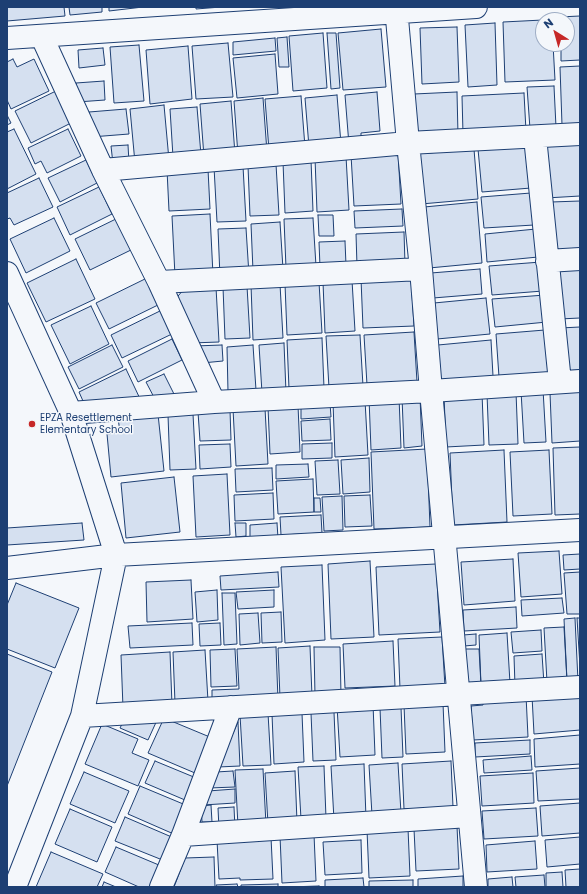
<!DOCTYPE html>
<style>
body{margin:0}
#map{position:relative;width:587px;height:894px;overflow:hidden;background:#f4f7fb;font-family:Poppins,sans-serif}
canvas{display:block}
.frame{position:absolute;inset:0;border:8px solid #1d3f73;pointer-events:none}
.north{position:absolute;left:535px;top:12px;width:40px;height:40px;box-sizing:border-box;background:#f4f7fb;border:1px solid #9eadc5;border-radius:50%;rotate:323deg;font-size:11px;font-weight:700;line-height:16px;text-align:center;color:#1d3f73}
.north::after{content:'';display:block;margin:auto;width:14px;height:18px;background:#c62828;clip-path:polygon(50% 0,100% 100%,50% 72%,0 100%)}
</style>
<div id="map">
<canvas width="587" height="894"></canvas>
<div class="frame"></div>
<div class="north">N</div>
</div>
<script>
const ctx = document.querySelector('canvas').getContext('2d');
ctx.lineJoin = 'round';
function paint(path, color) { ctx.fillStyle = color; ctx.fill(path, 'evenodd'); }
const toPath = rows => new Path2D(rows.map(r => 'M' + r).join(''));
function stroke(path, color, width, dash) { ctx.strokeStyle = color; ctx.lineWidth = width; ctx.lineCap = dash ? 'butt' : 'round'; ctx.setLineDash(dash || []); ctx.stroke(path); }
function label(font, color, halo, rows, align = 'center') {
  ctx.font = font + ' Poppins,sans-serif'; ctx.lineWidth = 3; ctx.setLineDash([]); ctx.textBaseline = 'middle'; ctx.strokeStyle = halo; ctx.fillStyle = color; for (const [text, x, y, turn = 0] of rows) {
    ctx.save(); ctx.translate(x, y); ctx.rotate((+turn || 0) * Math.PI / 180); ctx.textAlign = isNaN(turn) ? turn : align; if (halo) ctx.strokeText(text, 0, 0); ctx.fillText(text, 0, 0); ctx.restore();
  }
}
const building = toPath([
 [7,7,64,7,65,16,7,21,7,7],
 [69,7,102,7,102,12,70,15,69,7],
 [109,7,143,7,109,11,109,7],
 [196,7,221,7,196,9,196,7],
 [580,16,580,60,561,61,561,44,567,44,567,20,559,20,559,17,580,16],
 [543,20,543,44,553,44,555,80,505,82,503,22,543,20],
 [495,23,497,85,468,87,465,25,495,23],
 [457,27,459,82,422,84,420,28,457,27],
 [381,29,386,87,343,90,338,33,381,29],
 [323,33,327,88,293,91,289,36,323,33],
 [327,33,336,33,340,88,331,89,327,33],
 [287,37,289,67,279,67,277,38,287,37],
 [275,38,276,51,233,55,233,42,275,38],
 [228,43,233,97,196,99,192,46,228,43],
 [139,45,144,101,114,103,110,47,139,45],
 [188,46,192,99,150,104,146,50,188,46],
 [103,48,105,65,79,68,78,50,103,48],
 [275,54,278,94,237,98,233,58,275,54],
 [13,59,17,67,34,59,49,91,11,109,7,100,7,62,13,59],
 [580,66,580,124,562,125,560,67,580,66],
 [104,81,105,100,77,102,76,83,104,81],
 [554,86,556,127,530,129,527,87,554,86],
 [58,90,73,122,31,143,15,111,58,90],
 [377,92,380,131,361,133,361,144,349,145,345,95,377,92],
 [457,92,458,135,416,137,414,94,457,92],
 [524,93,526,131,463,134,462,96,524,93],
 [337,95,341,144,309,147,305,98,337,95],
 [301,96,305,147,269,150,265,99,301,96],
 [263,98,267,152,238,155,234,101,263,98],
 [231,101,235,154,204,157,200,104,231,101],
 [164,105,169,160,135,163,130,109,164,105],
 [197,107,201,155,173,157,170,109,197,107],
 [126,109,129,134,91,137,89,112,126,109],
 [7,115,11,123,7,125,7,115],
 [14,129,36,174,7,189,7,132,14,129],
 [68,129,81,156,47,173,41,161,35,164,28,148,68,129],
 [580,143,580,196,546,198,544,144,580,143],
 [527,144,531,188,482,192,478,149,527,144],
 [128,145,129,162,113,164,111,146,128,145],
 [474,149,478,199,421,204,417,154,474,149],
 [398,152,401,204,354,206,351,155,398,152],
 [346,156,349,210,317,212,315,158,346,156],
 [86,160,97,183,60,202,48,178,86,160],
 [311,160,313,211,285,213,283,162,311,160],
 [276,164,279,215,250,216,248,166,276,164],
 [243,166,246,221,217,222,214,167,243,166],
 [208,169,210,209,169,211,167,170,208,169],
 [39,178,53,207,14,225,10,218,7,219,7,193,39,178],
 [99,187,112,214,70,235,57,207,99,187],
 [531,193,534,225,484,228,481,197,531,193],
 [580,201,580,253,553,254,551,202,580,201],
 [477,202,482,263,429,268,424,207,477,202],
 [402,209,403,226,355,228,354,211,402,209],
 [210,214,213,275,175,276,172,216,210,214],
 [318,215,333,215,334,236,319,236,318,215],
 [120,217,135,248,90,270,75,239,120,217],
 [54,218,70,251,26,273,10,239,54,218],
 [313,218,316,266,286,268,284,219,313,218],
 [280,222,283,269,253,271,251,224,280,222],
 [246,228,249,275,220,277,218,229,246,228],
 [536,229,538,257,487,262,485,234,536,229],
 [404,232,405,264,357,266,356,234,404,232],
 [345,241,346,265,320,267,319,242,345,241],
 [76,259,95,299,46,322,27,283,76,259],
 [541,262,543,291,492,295,489,266,541,262],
 [580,267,580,318,559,319,557,268,580,267],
 [480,269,482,294,433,298,431,273,480,269],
 [411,277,414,326,363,328,361,279,411,277],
 [147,278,160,304,109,329,96,303,147,278],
 [352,280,355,331,325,333,323,282,352,280],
 [319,282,322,333,287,335,285,284,319,282],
 [280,284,283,338,253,340,251,285,280,284],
 [247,286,250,338,225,339,223,287,247,286],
 [216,287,219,342,191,343,173,302,184,289,216,287],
 [545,295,547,322,495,327,492,299,545,295],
 [486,298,490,334,437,339,434,303,486,298],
 [91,306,109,344,70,364,51,325,91,306],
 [162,310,174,333,122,358,111,335,162,310],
 [580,327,580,370,562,371,560,328,580,327],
 [545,330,548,373,499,377,496,334,545,330],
 [414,332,417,382,367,385,364,335,414,332],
 [360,335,363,386,329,388,326,336,360,335],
 [322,338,324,388,289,389,287,340,322,338],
 [172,339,182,360,138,382,128,361,172,339],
 [491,340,493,376,441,381,438,345,491,340],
 [284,343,286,392,262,393,259,345,284,343],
 [112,345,123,367,79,389,68,367,112,345],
 [222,345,223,361,202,363,194,346,222,345],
 [253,345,256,390,228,392,227,347,253,345],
 [126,369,142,403,87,410,79,392,126,369],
 [164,374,174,394,157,403,146,382,164,374],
 [543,389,546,442,524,443,521,391,543,389],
 [516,392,518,444,489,445,487,394,516,392],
 [580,392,580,441,552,443,550,393,580,392],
 [482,393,484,445,446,447,444,395,482,393],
 [420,396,422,446,404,448,402,397,420,396],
 [399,397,401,448,371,450,369,398,399,397],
 [365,400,368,455,335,457,333,402,365,400],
 [330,403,331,417,301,419,301,404,330,403],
 [298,405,300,452,270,454,268,407,298,405],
 [265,408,268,464,236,466,233,409,265,408],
 [230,410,231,440,200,441,198,412,230,410],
 [158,414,164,471,111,477,107,434,120,432,118,418,158,414],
 [193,414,196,469,170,470,168,415,193,414],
 [330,419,331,440,302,441,301,421,330,419],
 [332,443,332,458,302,459,302,444,332,443],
 [230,444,231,467,200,469,199,445,230,444],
 [580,447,580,514,555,515,553,448,580,447],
 [427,449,430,527,374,529,371,452,427,449],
 [504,450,507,522,453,525,450,453,504,450],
 [549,450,552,514,513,516,510,452,549,450],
 [369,458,370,492,343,494,341,460,369,458],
 [338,460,340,494,317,495,315,461,338,460],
 [308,464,309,477,276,479,276,465,308,464],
 [272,468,273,490,236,492,235,469,272,468],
 [227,474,230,535,196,537,193,476,227,474],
 [174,477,180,532,126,538,121,483,174,477],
 [313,479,314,512,278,514,276,481,313,479],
 [273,493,274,519,235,521,234,495,273,493],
 [370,495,372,526,345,527,344,496,370,495],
 [342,496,343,530,324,531,322,497,342,496],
 [314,498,320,498,321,512,314,512,314,498],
 [321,515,322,533,281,535,280,517,321,515],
 [82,523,84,540,7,545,7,528,82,523],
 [235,523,246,523,246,536,236,537,235,523],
 [277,523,278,538,250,539,250,525,277,523],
 [559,551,562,594,521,597,518,553,559,551],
 [580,554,580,569,564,570,563,555,580,554],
 [513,559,515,601,464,605,461,562,513,559],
 [370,561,374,637,331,639,328,564,370,561],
 [436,564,440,632,379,635,376,567,436,564],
 [322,565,325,640,285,643,281,567,322,565],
 [278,572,279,587,221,590,220,576,278,572],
 [580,572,580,614,567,614,564,573,580,572],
 [191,580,193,619,147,622,146,582,191,580],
 [16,583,79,608,55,668,7,649,7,605,16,583],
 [217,590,218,620,197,622,195,592,217,590],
 [274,590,274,607,238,609,236,592,274,590],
 [222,593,235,593,237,644,224,645,222,593],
 [562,598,564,613,522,616,521,600,562,598],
 [516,607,517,628,464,631,463,610,516,607],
 [281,612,282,642,262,643,261,613,281,612],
 [258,613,260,643,240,645,239,614,258,613],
 [575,618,578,681,567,681,564,619,575,618],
 [577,618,580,618,580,667,577,618],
 [192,623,193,645,130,648,128,626,192,623],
 [220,623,221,645,200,646,199,624,220,623],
 [564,627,567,681,547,682,544,628,564,627],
 [541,630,542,651,513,653,511,632,541,630],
 [507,633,510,683,481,685,479,635,507,633],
 [476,634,476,645,464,646,463,635,476,634],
 [442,637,445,687,400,689,398,639,442,637],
 [393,641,395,686,345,688,343,644,393,641],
 [310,646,312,696,280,698,278,648,310,646],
 [276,647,278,700,212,703,212,690,239,689,237,649,276,647],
 [314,647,340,647,341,695,315,696,314,647],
 [235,649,237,686,211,687,210,650,235,649],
 [465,649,479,649,481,685,467,686,465,649],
 [205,650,208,701,175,703,173,652,205,650],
 [170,652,172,705,123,708,121,655,170,652],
 [7,654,52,672,7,786,7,654],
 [542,654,544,684,515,686,514,656,542,654],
 [580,693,580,730,534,734,532,696,580,693],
 [526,695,528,737,473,740,471,706,483,705,483,698,526,695],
 [443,703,445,752,406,754,404,705,443,703],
 [373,704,375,755,340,757,337,706,373,704],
 [401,707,403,757,382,758,380,708,401,707],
 [334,712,336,760,313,761,311,713,334,712],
 [268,713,271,765,243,766,240,715,268,713],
 [302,713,304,762,274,764,272,714,302,713],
 [158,718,148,740,120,728,124,720,158,718],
 [164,718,217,740,202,776,148,753,164,718],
 [238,722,240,766,218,767,238,722],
 [102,724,138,739,132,753,149,760,138,786,85,764,102,724],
 [580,735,580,764,535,767,534,739,580,735],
 [530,740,530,754,475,757,475,743,530,740],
 [531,756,532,770,484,773,483,760,531,756],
 [155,761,201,780,192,803,145,783,155,761],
 [451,761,453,807,404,809,402,764,451,761],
 [398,763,401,813,372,815,369,765,398,763],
 [364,764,366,818,334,820,331,766,364,764],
 [324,766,326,818,301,819,298,767,324,766],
 [580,768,580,799,538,801,536,771,580,768],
 [263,769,266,824,238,826,235,770,263,769],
 [233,771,235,787,209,788,216,772,233,771],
 [295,771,297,822,268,824,265,773,295,771],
 [84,772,129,791,115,823,70,804,84,772],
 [533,773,534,803,482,806,480,776,533,773],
 [140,786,188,806,176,835,128,814,140,786],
 [235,789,235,803,203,805,208,791,235,789],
 [580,803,580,833,542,836,540,806,580,803],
 [211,805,212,822,202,822,201,806,211,805],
 [234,807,235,828,219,829,218,808,234,807],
 [536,808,538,836,484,839,482,811,536,808],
 [70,809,112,827,97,862,55,844,70,809],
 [125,817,174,838,165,861,115,841,125,817],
 [457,826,459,869,416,871,414,829,457,826],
 [408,828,410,876,369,878,367,830,408,828],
 [314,834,316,881,282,883,280,836,314,834],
 [271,837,273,879,240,880,240,878,219,879,217,840,271,837],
 [580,837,580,864,547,867,545,840,580,837],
 [361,840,362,873,325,875,323,842,361,840],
 [535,841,537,869,487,872,486,845,535,841],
 [116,847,166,868,158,887,139,887,105,872,116,847],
 [51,852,103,874,97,887,36,887,51,852],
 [214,857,215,887,174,887,185,858,214,857],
 [580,869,580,887,566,887,565,870,580,869],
 [562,872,563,887,546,887,546,873,562,872],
 [544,875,545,887,516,887,515,877,544,875],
 [463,876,463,887,418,887,418,879,463,876],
 [512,877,513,887,488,887,488,879,512,877],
 [363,878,364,887,325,887,325,880,363,878],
 [413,880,413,887,369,887,369,881,413,880],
 [104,882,116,887,102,887,104,882],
 [237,884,238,887,217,887,216,885,237,884],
 [278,884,278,887,241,887,241,885,278,884],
 [319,886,319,887,288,887,319,886]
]);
paint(building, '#d5e0f0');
stroke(building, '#1d3f73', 1);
const minor = toPath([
 [396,7,408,143,421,269,431,391,476,887],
 [42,37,103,170,159,282,214,402],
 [7,38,476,7],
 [535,137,560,382],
 [103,170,408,143,580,134],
 [547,261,580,259],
 [7,273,71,413,116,555,82,716,15,887],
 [159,282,421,269],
 [71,413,214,402,431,391,580,381],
 [7,568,116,555,580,530],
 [82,716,580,687],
 [183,835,469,816],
 [161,887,183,835,231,707]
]);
stroke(minor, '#1d3f73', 24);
stroke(minor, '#f4f7fb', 22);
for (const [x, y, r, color] of [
 [32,424,4,"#c62828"]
]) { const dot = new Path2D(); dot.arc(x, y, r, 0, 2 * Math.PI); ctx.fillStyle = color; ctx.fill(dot); stroke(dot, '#f4f7fb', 1.5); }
label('10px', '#1d3f73', '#f4f7fb', [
 ["EPZA Resettlement",40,418],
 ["Elementary School",40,430]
], 'left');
</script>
